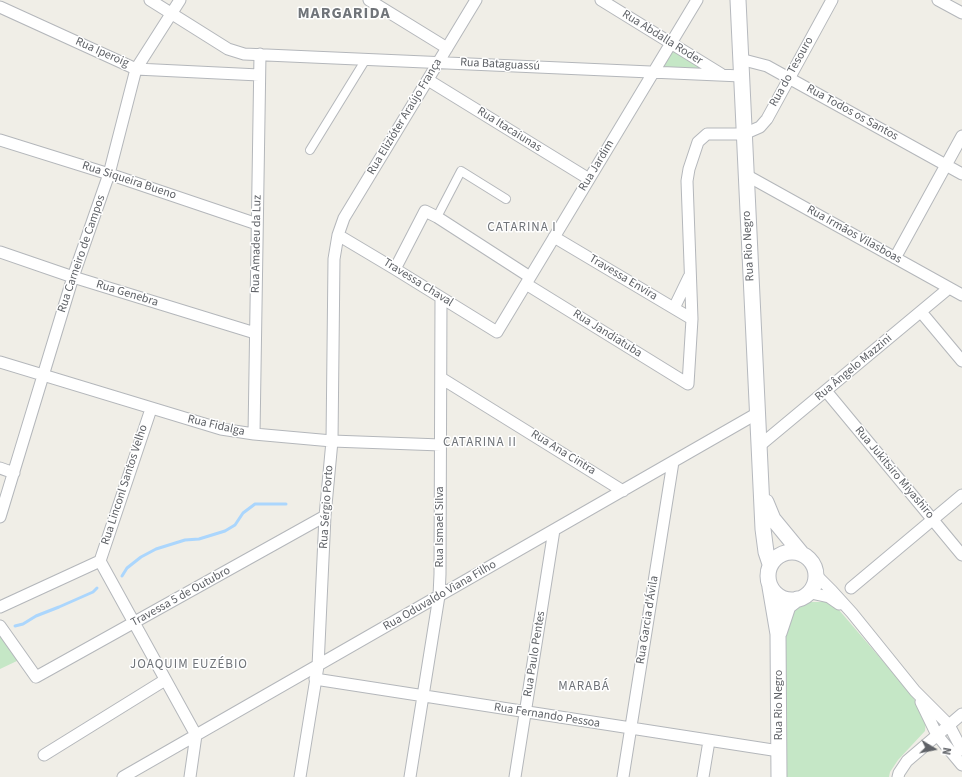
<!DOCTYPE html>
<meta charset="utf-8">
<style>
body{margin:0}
#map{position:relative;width:962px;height:777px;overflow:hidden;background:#f0eee7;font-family:"Source Sans 3",sans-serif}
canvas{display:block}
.north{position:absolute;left:914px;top:729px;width:40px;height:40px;-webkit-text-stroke:3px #fff;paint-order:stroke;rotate:100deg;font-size:11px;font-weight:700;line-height:16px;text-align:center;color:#5f6267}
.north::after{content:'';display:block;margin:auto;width:14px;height:18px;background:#5f6267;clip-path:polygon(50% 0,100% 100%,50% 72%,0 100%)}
</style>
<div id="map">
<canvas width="962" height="777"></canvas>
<div class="north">N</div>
</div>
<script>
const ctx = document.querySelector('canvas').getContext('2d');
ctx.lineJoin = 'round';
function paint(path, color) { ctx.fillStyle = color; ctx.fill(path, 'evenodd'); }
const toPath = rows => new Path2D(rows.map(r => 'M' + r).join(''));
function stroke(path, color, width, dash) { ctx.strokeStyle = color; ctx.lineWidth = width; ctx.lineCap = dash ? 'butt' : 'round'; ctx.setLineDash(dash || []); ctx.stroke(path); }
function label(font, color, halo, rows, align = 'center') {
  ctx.font = font + ' "Source Sans 3",sans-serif'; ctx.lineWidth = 3; ctx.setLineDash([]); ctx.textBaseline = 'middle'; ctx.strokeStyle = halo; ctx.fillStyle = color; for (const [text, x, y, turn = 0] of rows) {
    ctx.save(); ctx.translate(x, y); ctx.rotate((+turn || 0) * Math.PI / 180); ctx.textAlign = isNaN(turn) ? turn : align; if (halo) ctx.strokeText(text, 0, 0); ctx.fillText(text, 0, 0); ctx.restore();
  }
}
paint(toPath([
 [673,48,714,73,660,70],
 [804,602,829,602,839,610,912,695,926,721,925,731,898,760,890,772,889,777,787,777,784,744,783,627,793,608],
 [0,633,19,660,0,669]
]), '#c5e7c6');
stroke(toPath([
 [122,576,127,568,141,557,156,549,185,540,199,539,225,531,235,525,243,513,255,504,286,504],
 [15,626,23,624,36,616,59,607,93,592,97,588]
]), '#abd6fd', 3);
const pedestrian = toPath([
 [310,150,366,59],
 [437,217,461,171,506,199]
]);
const minor = toPath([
 [150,0,228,49,244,54,741,76],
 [369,0,447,48],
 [601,0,721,74],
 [938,0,962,13],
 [0,7,136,69,259,75],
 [740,59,767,66,962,174],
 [428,80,589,179],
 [0,140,109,174,257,224],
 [746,175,962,295],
 [338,235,395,269,497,332,697,0],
 [554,237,692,319],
 [0,252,73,277,255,333],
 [895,258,962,136],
 [395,269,425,211,437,217,530,277],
 [526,284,688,384,692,319,687,181,689,169,698,142,707,134,744,134,760,127,767,119,832,0],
 [674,308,689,277],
 [921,312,962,361],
 [0,362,221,429,254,434,332,441,441,445],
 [441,378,623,491],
 [826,391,962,555],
 [254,434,260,54],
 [758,447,949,288],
 [0,468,14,473],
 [0,517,73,277,109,174,136,69,180,0],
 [100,561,196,735,190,777],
 [100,561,151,409],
 [816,575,832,591,852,613,915,691,949,725,962,750],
 [851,588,962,495],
 [807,594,811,593,829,597,839,604],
 [0,607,100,561],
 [0,626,36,677,325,516],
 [315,679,779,751],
 [921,702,937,735,962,765],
 [44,755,165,680],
 [123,777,756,414],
 [300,777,318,666,325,516,332,441,334,259,338,235,344,218,476,0],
 [410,777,439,596,440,574,441,298],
 [515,777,554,530],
 [623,777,673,462],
 [703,777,709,741],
 [898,777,899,773,907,761,962,714]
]);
const secondary = toPath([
 [738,0,763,529,766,552,770,564],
 [766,502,773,519,801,553],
 '768 576a24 24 0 1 1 48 0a24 24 0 1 1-48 0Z',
 [770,587,778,634,779,777],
 [779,633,788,606,797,599]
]);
stroke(pedestrian, '#b4b7bb', 10);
stroke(minor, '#b4b7bb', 13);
stroke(secondary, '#b6b9be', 17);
stroke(pedestrian, '#fff', 8);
stroke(minor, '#fff', 11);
stroke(secondary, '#fff', 15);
label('12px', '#5f6267', '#fff', [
 ["Rua Abdalla Roder",662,38,32],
 ["Rua Iperoig",102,53,24],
 ["Rua Bataguassú",500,65,3],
 ["Rua do Tesouro",792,72,-61],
 ["Rua Todos os Santos",852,113,29],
 ["Rua Elizióter Araújo França",405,117,-59],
 ["Rua Itacaiunas",509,130,32],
 ["Rua Jardim",597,166,-59],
 ["Rua Siqueira Bueno",129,181,18],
 ["Rua Irmãos Vilasboas",854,235,29],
 ["Rua Amadeu da Luz",257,244,-89],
 ["Rua Rio Negro",749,246,-93],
 ["Rua Carneiro de Campos",82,254,-71],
 ["Travessa Envira",623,278,31],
 ["Travessa Chaval",418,283,32],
 ["Rua Genebra",127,294,17],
 ["Rua Jandiatuba",607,334,32],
 ["Rua Ângelo Mazzini",854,368,-40],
 ["Rua Fidalga",216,426,13],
 ["Rua Ana Cintra",563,453,32],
 ["Rua Jukitsiro Miyashiro",894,473,50],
 ["Rua Linconl Santos Velho",125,485,-72],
 ["Rua Sérgio Porto",327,507,-86],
 ["Rua Ismael Silva",440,527,-90],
 ["Rua Oduvaldo Viana Filho",440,596,-30],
 ["Travessa 5 de Outubro",181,597,-29],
 ["Rua Garcia d'Ávila",648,620,-81],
 ["Rua Paulo Pentes",535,654,-81],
 ["Rua Rio Negro",779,705,-90],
 ["Rua Fernando Pessoa",547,716,9]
]);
ctx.letterSpacing = '1px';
label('13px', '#707479', '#fff', [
 ["CATARINA I",522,228],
 ["CATARINA II",480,443],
 ["JOAQUIM EUZÉBIO",189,665],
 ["MARABÁ",584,687]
]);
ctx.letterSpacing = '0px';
ctx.letterSpacing = '1px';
label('bold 16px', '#707479', '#fff', [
 ["MARGARIDA",344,14]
]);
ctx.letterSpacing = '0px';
</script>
